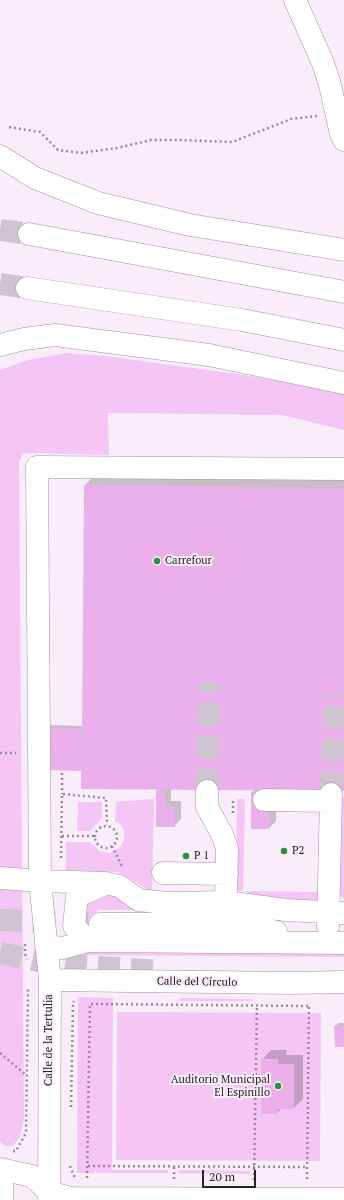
<!DOCTYPE html>
<meta charset="utf-8">
<style>
body{margin:0}
#map{position:relative;width:344px;height:1200px;overflow:hidden;background:#faedfa;font-family:"PT Serif",serif}
canvas{display:block}
.scale{position:absolute;left:202px;top:1170px;width:54px;height:18px;box-sizing:border-box;border:2px solid #262226;border-top:0;padding-left:5px;font-size:12px;line-height:14px;white-space:nowrap;color:#262226;-webkit-text-stroke:3px #faedfa;paint-order:stroke}
</style>
<div id="map">
<canvas width="344" height="1200"></canvas>
<div class="scale">20 m</div>
</div>
<script>
const ctx = document.querySelector('canvas').getContext('2d');
ctx.lineJoin = 'round';
function paint(path, color) { ctx.fillStyle = color; ctx.fill(path, 'evenodd'); }
const toPath = rows => new Path2D(rows.map(r => 'M' + r).join(''));
function stroke(path, color, width, dash) { ctx.strokeStyle = color; ctx.lineWidth = width; ctx.lineCap = dash ? 'butt' : 'round'; ctx.setLineDash(dash || []); ctx.stroke(path); }
function label(font, color, halo, rows, align = 'center') {
  ctx.font = font + ' "PT Serif",serif'; ctx.lineWidth = 4; ctx.setLineDash([]); ctx.textBaseline = 'middle'; ctx.strokeStyle = halo; ctx.fillStyle = color; for (const [text, x, y, turn = 0] of rows) {
    ctx.save(); ctx.translate(x, y); ctx.rotate((+turn || 0) * Math.PI / 180); ctx.textAlign = isNaN(turn) ? turn : align; if (halo) ctx.strokeText(text, 0, 0); ctx.fillText(text, 0, 0); ctx.restore();
  }
}
paint(toPath([
 [66,353,106,356,244,375,344,393,344,430,282,415,108,413,109,455,23,453,19,462,24,1119,20,1137,13,1146,6,1146,0,1142,0,370,28,360],
 [339,798,344,798,344,899,340,895,339,891],
 [154,799,152,891,149,891,136,882,117,872,66,870,66,842,89,842,100,851,110,853,119,848,124,840,124,830,120,824,115,821,116,802],
 [237,799,245,799,243,891,236,891],
 [78,802,102,802,102,818,90,831,77,831],
 [104,889,143,910,97,910,97,935,80,918,83,905],
 [246,891,319,892,319,900,281,899,248,894],
 [77,949,344,949,344,957,71,955],
 [78,997,113,998,112,1170,95,1170,94,1173,77,1173],
 [180,998,252,999,252,1001,180,1001],
 [117,1012,321,1013,320,1161,116,1160],
 [96,1170,168,1170,168,1173,96,1173],
 [178,1170,250,1171,250,1174,178,1173]
]), '#f5c5f6');
paint(toPath([
 [94,476,344,479,344,790,276,803,276,821,269,828,252,792,255,789,171,789,171,801,181,801,181,819,174,826,157,826,157,790,159,789,82,770,47,728,50,725,83,726,85,485],
 [339,1023,344,1023,344,1046,335,1026],
 [271,1050,287,1050,286,1055,303,1055,303,1099,294,1108,282,1108,277,1113,262,1060]
]), '#0003');
paint(toPath([
 [84,485,344,488,344,791,81,789,81,771,45,770,46,728,82,729],
 [156,790,165,790,165,807,175,807,175,827,156,827],
 [251,792,260,792,270,809,269,829,251,829],
 [334,1026,344,1026,344,1047,335,1047],
 [261,1059,278,1059,278,1064,294,1064,294,1109,278,1109,277,1114,261,1114]
]), '#ebafec');
stroke(toPath([
 [207,791,209,683],
 [331,794,335,693],
 [0,920,100,924],
 [0,953,43,962,83,966,162,971]
]), '#d0c4d0', 22, [22, 11]);
stroke(toPath([
 [0,230,29,234],
 [0,284,27,288]
]), '#d0c4d0', 22, [22, 11]);
const minor = toPath([
 [295,0,323,63,330,85,341,134,344,140],
 [207,791,207,807,222,834,227,848,226,902],
 [264,800,331,801],
 [163,873,227,874],
 [0,878,40,881,106,883,119,886,139,900,167,903,226,902,286,910,344,913],
 [100,924,222,923,263,928,276,932],
 [328,927,331,794],
 [88,941,74,926,77,896,103,885],
 [46,946,63,948,88,941,344,943],
 [50,980,290,983,344,982],
 [0,1169,32,1176,49,1192,71,1198,344,1199],
 [2,1170,2,1200],
 [49,1200,50,980,40,881,37,467,344,469]
]);
const highway = toPath([
 [0,156,35,178,98,203,190,225,344,250],
 [29,234,344,292],
 [27,288,242,320,344,340],
 [0,345,24,339,55,335,209,355,344,383]
]);
stroke(minor, '#9f929f', 23);
stroke(highway, '#9f929f', 23);
stroke(toPath([
 [9,127,40,132,58,150,81,153,117,148,151,140,180,140,232,142,266,129,291,119,317,116],
 [0,753,16,753],
 [62,773,62,794],
 [233,813,233,798],
 '95 837a11 11 0 1 1 22 0a11 11 0 1 1-22 0Z',
 [62,836,95,836],
 [112,846,122,866],
 [61,858,62,794,106,798,107,825],
 [25,944,25,954,27,959],
 [0,1053,26,1075],
 [71,1107,73,1004,74,1001],
 [13,1151,16,1151,26,1133,28,987],
 [70,1166,75,1178],
 [88,1166,307,1167],
 [87,1178,90,1004,309,1006],
 [174,1179,174,1166],
 [307,1179,309,1005],
 [254,1180,257,1005]
]), '#958c95', 2.5, [2, 3]);
stroke(minor, '#fff', 22);
stroke(highway, '#fff', 22);
for (const [x, y, r, color] of [
 [157,561,4,"#328e3f"],
 [284,851,4,"#328e3f"],
 [186,856,4,"#328e3f"],
 [278,1086,4,"#328e3f"]
]) { const dot = new Path2D(); dot.arc(x, y, r, 0, 2 * Math.PI); ctx.fillStyle = color; ctx.fill(dot); stroke(dot, '#faedfa', 1.5); }
label('11px', '#262226', '#faedfa', [
 ["Carrefour",165,561],
 ["P2",292,851],
 ["P 1",194,856],
 ["Auditorio Municipal",270,1080,"right"],
 ["El Espinillo",270,1093,"right"]
], 'left');
label('11px', '#262226', '#faedfa', [
 ["Calle del Círculo",197,982,1],
 ["Calle de la Tertulia",49,1040,-90]
]);
</script>
